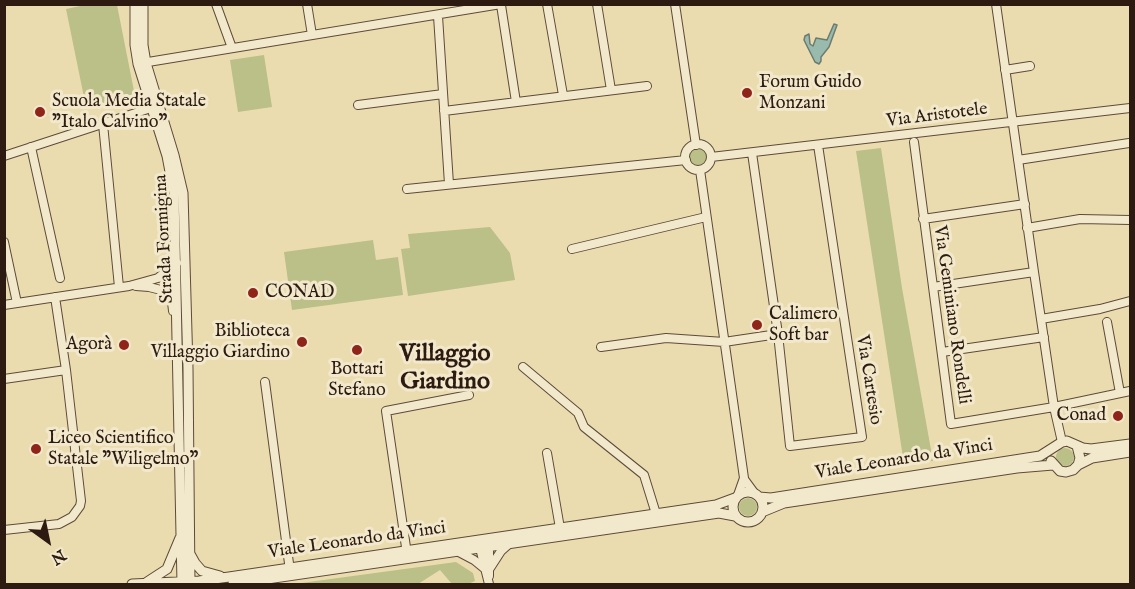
<!DOCTYPE html>
<meta charset="utf-8">
<style>
body{margin:0}
#map{position:relative;width:1135px;height:589px;overflow:hidden;background:#ebdcb0;font-family:"IM FELL English",serif}
canvas{display:block}
.frame{position:absolute;inset:0;border:6px solid #2d1b11;pointer-events:none}
.north{position:absolute;left:18px;top:511px;width:60px;height:60px;-webkit-text-stroke:4px #f2e8cc;paint-order:stroke;rotate:147deg;font-size:16px;font-weight:700;line-height:24px;text-align:center;color:#2d1b11}
.north::after{content:'';display:block;margin:auto;width:21px;height:27px;background:#2d1b11;clip-path:polygon(50% 0,100% 100%,50% 72%,0 100%)}
</style>
<div id="map">
<canvas width="1135" height="589"></canvas>
<div class="frame"></div>
<div class="north">N</div>
</div>
<script>
const ctx = document.querySelector('canvas').getContext('2d');
ctx.lineJoin = 'round';
function paint(path, color) { ctx.fillStyle = color; ctx.fill(path, 'evenodd'); }
const toPath = rows => new Path2D(rows.map(r => 'M' + r).join(''));
function stroke(path, color, width, dash) { ctx.strokeStyle = color; ctx.lineWidth = width; ctx.lineCap = dash ? 'butt' : 'round'; ctx.setLineDash(dash || []); ctx.stroke(path); }
function label(font, color, halo, rows, align = 'center') {
  ctx.font = font + ' "IM FELL English",serif'; ctx.lineWidth = 6; ctx.setLineDash([]); ctx.textBaseline = 'middle'; ctx.strokeStyle = halo; ctx.fillStyle = color; for (const [text, x, y, turn = 0] of rows) {
    ctx.save(); ctx.translate(x, y); ctx.rotate((+turn || 0) * Math.PI / 180); ctx.textAlign = isNaN(turn) ? turn : align; if (halo) ctx.strokeText(text, 0, 0); ctx.fillText(text, 0, 0); ctx.restore();
  }
}
paint(toPath([
 [85,5,117,5,135,96,86,107,66,9],
 [264,55,272,107,238,112,230,60],
 [881,148,902,288,933,461,904,464,856,151],
 '689 157a9 9 0 1 1 18 0a9 9 0 1 1-18 0Z',
 [490,227,510,253,515,280,408,296,401,249,410,248,408,234],
 [373,240,376,260,398,257,403,295,292,310,284,252],
 '1056 457a9 9 0 1 1 18 0a9 9 0 1 1-18 0Z',
 '739 507a9 9 0 1 1 18 0a9 9 0 1 1-18 0Z',
 [456,562,473,573,475,581,468,584,452,584,440,570,418,584,294,584]
]), '#bbbf88');
const water = toPath([
 [834,24,837,25,829,47,821,57,821,61,819,64,815,62,804,40,805,36,809,34,810,44,813,46,816,38,827,40,834,24]
]);
paint(water, '#98bbae');
stroke(water, '#6d7b6f', 1.5);
const minor = toPath([
 [216,4,232,48],
 [307,4,312,35],
 [547,4,563,95],
 [597,4,611,90],
 [675,4,696,145],
 [996,4,1034,272,1054,407,1062,442],
 [501,5,516,102],
 [438,16,449,184],
 [142,63,501,4],
 [1005,70,1030,66],
 [358,105,443,94],
 [444,111,647,86],
 [103,124,119,287],
 [914,142,951,424,1054,407,1130,391],
 '685 157a13 13 0 1 1 26 0a13 13 0 1 1-26 0Z',
 [31,147,60,278],
 [752,153,778,334,790,446,862,437,818,145],
 [4,156,157,106],
 [711,157,1130,108],
 [1018,160,1129,143],
 [700,170,744,478,738,495],
 [407,189,686,160],
 [923,219,1025,204],
 [1027,228,1080,219,1130,220],
 [4,242,17,303],
 [572,249,706,217],
 [136,286,149,287,161,290,172,302,173,311],
 [933,287,1034,272],
 [4,305,129,286,158,278,177,263],
 [1041,319,1100,309,1130,301],
 [1107,322,1120,393],
 [601,347,666,338,724,342,778,334],
 [942,352,1044,337],
 [523,367,578,413,584,427,644,475,657,517],
 [4,379,66,370],
 [265,382,290,571],
 [547,453,561,534],
 [744,479,755,494],
 [4,530,59,524,72,517,80,506,81,501,66,370,55,297],
 [486,544,481,552,489,584],
 [484,546,489,551,489,576],
 [457,551,474,560,485,569],
 [407,554,386,411,469,395],
 [490,568,501,551,510,543]
]);
const tertiary = toPath([
 [135,4,135,45,138,64,167,156,174,193,182,584],
 [143,4,143,45,146,63,174,155,183,193,188,368,190,584],
 [1051,461,1060,471,1066,472,1073,470,1078,465,1080,458,1077,446],
 [1078,465,1092,458,1130,452],
 '733 507a15 15 0 1 1 30 0a15 15 0 1 1-30 0Z',
 [759,497,771,498,1040,456,1062,442,1067,441,1083,448,1091,449,1130,444],
 [762,512,784,503,1017,468,1053,465],
 [190,554,195,563,202,571,220,576],
 [147,582,167,569,180,538],
 [132,584,199,581,229,577,716,505,735,498],
 [233,584,719,513,735,516]
]);
stroke(minor, '#5c4b39', 10);
stroke(tertiary, '#5c4b39', 11);
stroke(minor, '#f2e8cc', 8);
stroke(tertiary, '#f2e8cc', 9);
for (const [x, y, r, color] of [
 [747,93,6,"#8f2418"],
 [40,112,6,"#8f2418"],
 [253,293,6,"#8f2418"],
 [757,325,6,"#8f2418"],
 [302,342,6,"#8f2418"],
 [124,345,6,"#8f2418"],
 [357,350,6,"#8f2418"],
 [1118,416,6,"#8f2418"],
 [36,449,6,"#8f2418"]
]) { const dot = new Path2D(); dot.arc(x, y, r, 0, 2 * Math.PI); ctx.fillStyle = color; ctx.fill(dot); stroke(dot, '#f2e8cc', 2); }
label('18px', '#2d1b11', '#f2e8cc', [
 ["Forum Guido",759,83],
 ["Monzani",759,104],
 ["Scuola Media Statale",52,102],
 ["\"Italo Calvino\"",52,123],
 ["CONAD",265,293],
 ["Calimero",769,315],
 ["Soft bar",769,336],
 ["Biblioteca",290,332,"right"],
 ["Villaggio Giardino",290,353,"right"],
 ["Agorà",112,345,"right"],
 ["Bottari",357,370,"center"],
 ["Stefano",357,391,"center"],
 ["Conad",1106,416,"right"],
 ["Liceo Scientifico",48,439],
 ["Statale \"Wiligelmo\"",48,460]
], 'left');
label('18px', '#2d1b11', '#f2e8cc', [
 ["Via Aristotele",937,116,-7],
 ["Strada Formigina",165,239,-93],
 ["Via Geminiano Rondelli",951,315,82],
 ["Via Cartesio",868,380,81],
 ["Viale Leonardo da Vinci",904,460,-9],
 ["Viale Leonardo da Vinci",357,541,-8]
]);
label('bold 24px', '#2d1b11', '#f2e8cc', [
 ["Villaggio",445,355],
 ["Giardino",445,383]
]);
</script>
